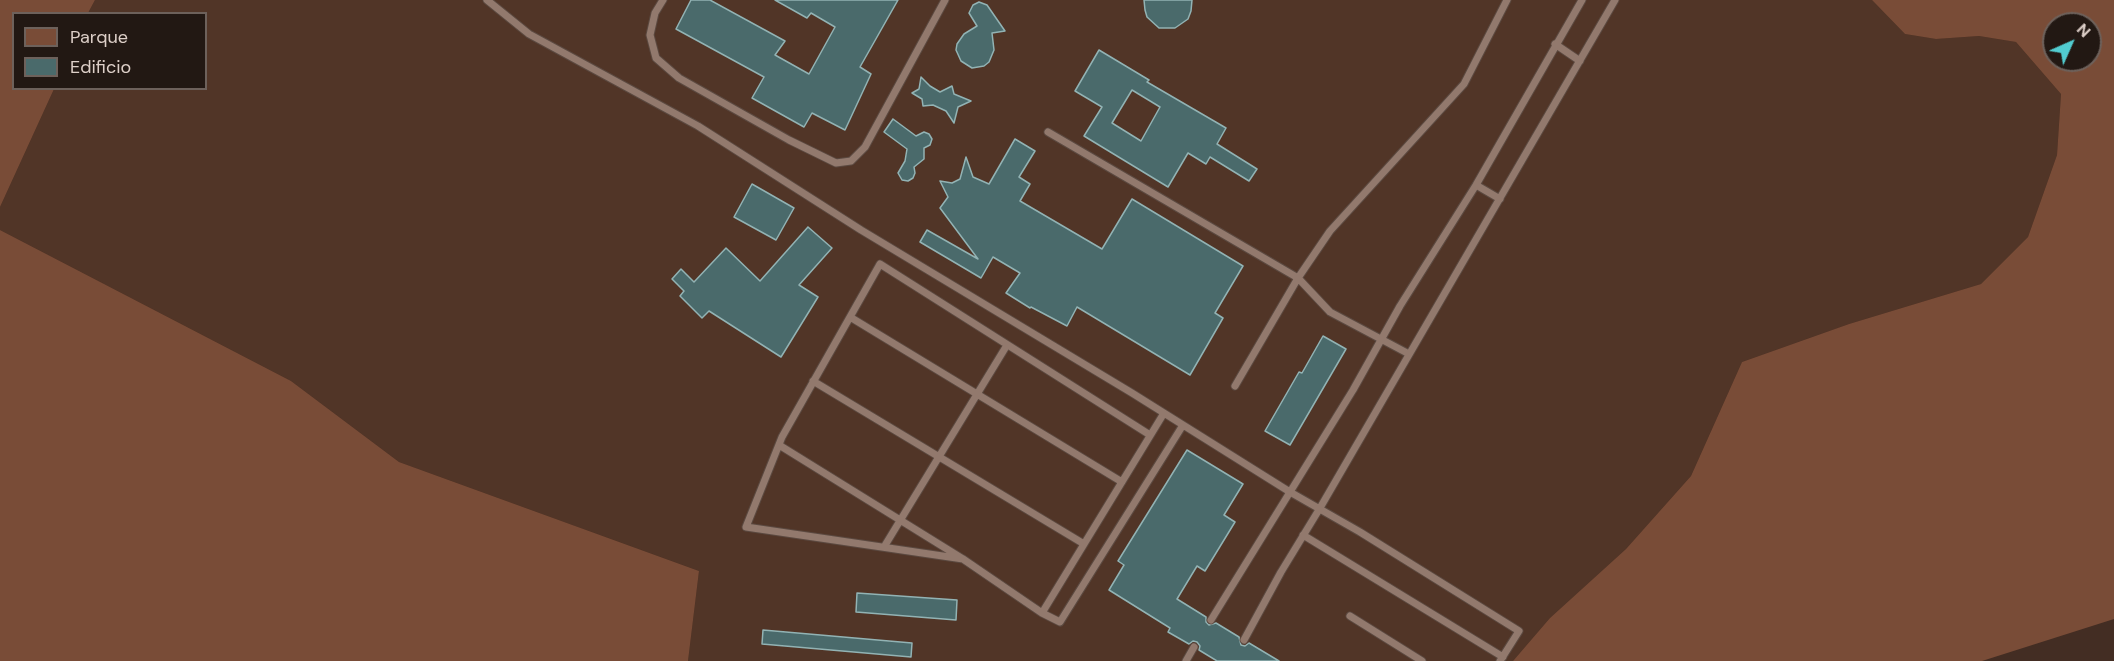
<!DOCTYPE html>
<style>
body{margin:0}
#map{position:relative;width:2114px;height:661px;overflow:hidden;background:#432d23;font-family:"DM Sans",sans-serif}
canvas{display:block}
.legend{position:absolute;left:12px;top:12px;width:195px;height:78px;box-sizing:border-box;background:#221813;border:2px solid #6d615b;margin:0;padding:8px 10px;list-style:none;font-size:18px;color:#ddcfc8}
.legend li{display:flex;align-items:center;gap:12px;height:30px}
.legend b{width:30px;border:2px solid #6d615b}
.north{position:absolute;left:2042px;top:12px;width:60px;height:60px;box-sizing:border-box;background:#221813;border:2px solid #6d615b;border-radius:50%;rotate:45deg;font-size:16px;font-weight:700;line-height:24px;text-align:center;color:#ddcfc8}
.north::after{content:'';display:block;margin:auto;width:21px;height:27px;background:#52ccd0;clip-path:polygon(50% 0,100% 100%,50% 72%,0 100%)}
</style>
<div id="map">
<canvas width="2114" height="661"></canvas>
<ul class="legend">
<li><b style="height:16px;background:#794c37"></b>Parque</li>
<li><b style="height:16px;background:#4a6a6b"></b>Edificio</li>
</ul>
<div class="north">N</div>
</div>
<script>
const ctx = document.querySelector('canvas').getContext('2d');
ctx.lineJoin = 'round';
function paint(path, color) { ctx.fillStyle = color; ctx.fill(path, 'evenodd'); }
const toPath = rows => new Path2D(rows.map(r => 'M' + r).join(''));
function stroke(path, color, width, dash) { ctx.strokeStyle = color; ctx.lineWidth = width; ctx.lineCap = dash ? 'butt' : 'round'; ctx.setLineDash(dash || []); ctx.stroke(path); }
paint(toPath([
 [95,0,1872,0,1905,34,1936,39,1979,36,2016,42,2061,94,2057,155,2028,237,1981,284,1849,324,1742,362,1691,476,1626,549,1550,618,1513,661,688,661,699,571,399,462,291,381,0,230,0,207,54,89,206,88,206,14,88,13]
]), '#513527');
paint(toPath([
 [0,0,95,0,88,13,14,14,14,88,54,89,0,207],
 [1872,0,2114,0,2114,619,1982,661,1513,661,1550,618,1626,549,1691,476,1742,362,1849,324,1981,284,2028,237,2057,155,2061,94,2016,42,1979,36,1936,39,1905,34],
 [2054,24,2090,24,2090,60,2054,60],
 [0,230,291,381,399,462,699,571,688,661,0,661]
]), '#794c37');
const building = toPath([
 [691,0,710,0,785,41,775,55,809,74,835,27,811,13,807,18,775,0,898,0,860,67,871,74,845,130,812,113,804,127,752,98,764,77,676,29,691,0],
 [1144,0,1192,0,1191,11,1188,19,1175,28,1159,28,1147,17,1145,10,1144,0],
 [979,2,987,5,1005,31,992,33,994,50,989,62,984,66,972,68,961,61,956,50,957,44,964,34,977,26,969,13,973,5,979,2],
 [1099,50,1149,80,1147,82,1226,128,1217,144,1257,169,1249,181,1210,157,1206,164,1188,153,1168,187,1084,136,1102,107,1075,91,1099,50],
 [1132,90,1160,107,1141,141,1112,123,1132,90],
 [921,77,930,86,940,92,952,86,954,94,971,101,958,107,954,123,946,111,933,105,923,106,922,99,912,93,919,89,921,77],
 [893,119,916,136,924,132,929,134,932,139,930,145,924,148,924,159,914,167,915,173,913,178,908,181,902,180,898,173,905,161,907,149,884,132,893,119],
 [1015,139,1035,151,1019,177,1030,184,1020,201,1102,249,1132,199,1243,266,1215,313,1223,318,1190,375,1077,307,1067,326,1031,307,1030,308,1006,293,1020,273,993,257,981,278,920,242,927,230,978,259,940,208,948,197,940,181,952,183,960,179,966,157,973,177,989,184,1015,139],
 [752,184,794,208,776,240,734,217,752,184],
 [808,227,832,248,799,285,818,297,781,357,709,311,702,318,680,296,684,291,672,279,681,269,694,282,726,248,760,281,808,227],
 [1323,336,1346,349,1290,445,1265,431,1299,372,1302,373,1323,336],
 [1187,450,1243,484,1224,515,1235,522,1205,571,1197,566,1177,599,1206,617,1206,622,1209,625,1216,623,1239,637,1241,645,1245,646,1249,643,1279,661,1217,661,1199,650,1200,646,1197,642,1193,641,1189,644,1168,632,1170,628,1109,590,1124,565,1118,561,1187,450],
 [857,593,957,600,956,620,856,612,857,593],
 [763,630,912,643,911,657,762,644,763,630]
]);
paint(building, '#4a6a6b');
stroke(building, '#92b3b4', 1.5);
const service = toPath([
 [487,0,529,34,698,126,861,230,1132,393,1290,492,1360,532,1519,631,1500,661],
 [663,0,655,13,650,35,656,58,679,78,789,140,836,163,851,161,865,147,945,0],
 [1555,44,1580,61],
 [1048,132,1298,278,1235,386],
 [1476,185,1500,199],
 [850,317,1122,482],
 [1409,354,1330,312,1298,278,1330,231,1464,84,1507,0],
 [813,381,1084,544],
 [779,445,963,559,1042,613,1060,622,1183,425],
 [1303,535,1503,657],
 [884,547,1007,345],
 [963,559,746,527,782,437,880,264,1150,435],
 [1042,613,1164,413],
 [1350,616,1422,661],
 [1211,620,1353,390,1400,306,1476,185,1582,0],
 [1244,640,1281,572,1320,508,1615,0],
 [1186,661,1194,647]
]);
stroke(service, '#5b4940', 9);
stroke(service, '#92796d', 7);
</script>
